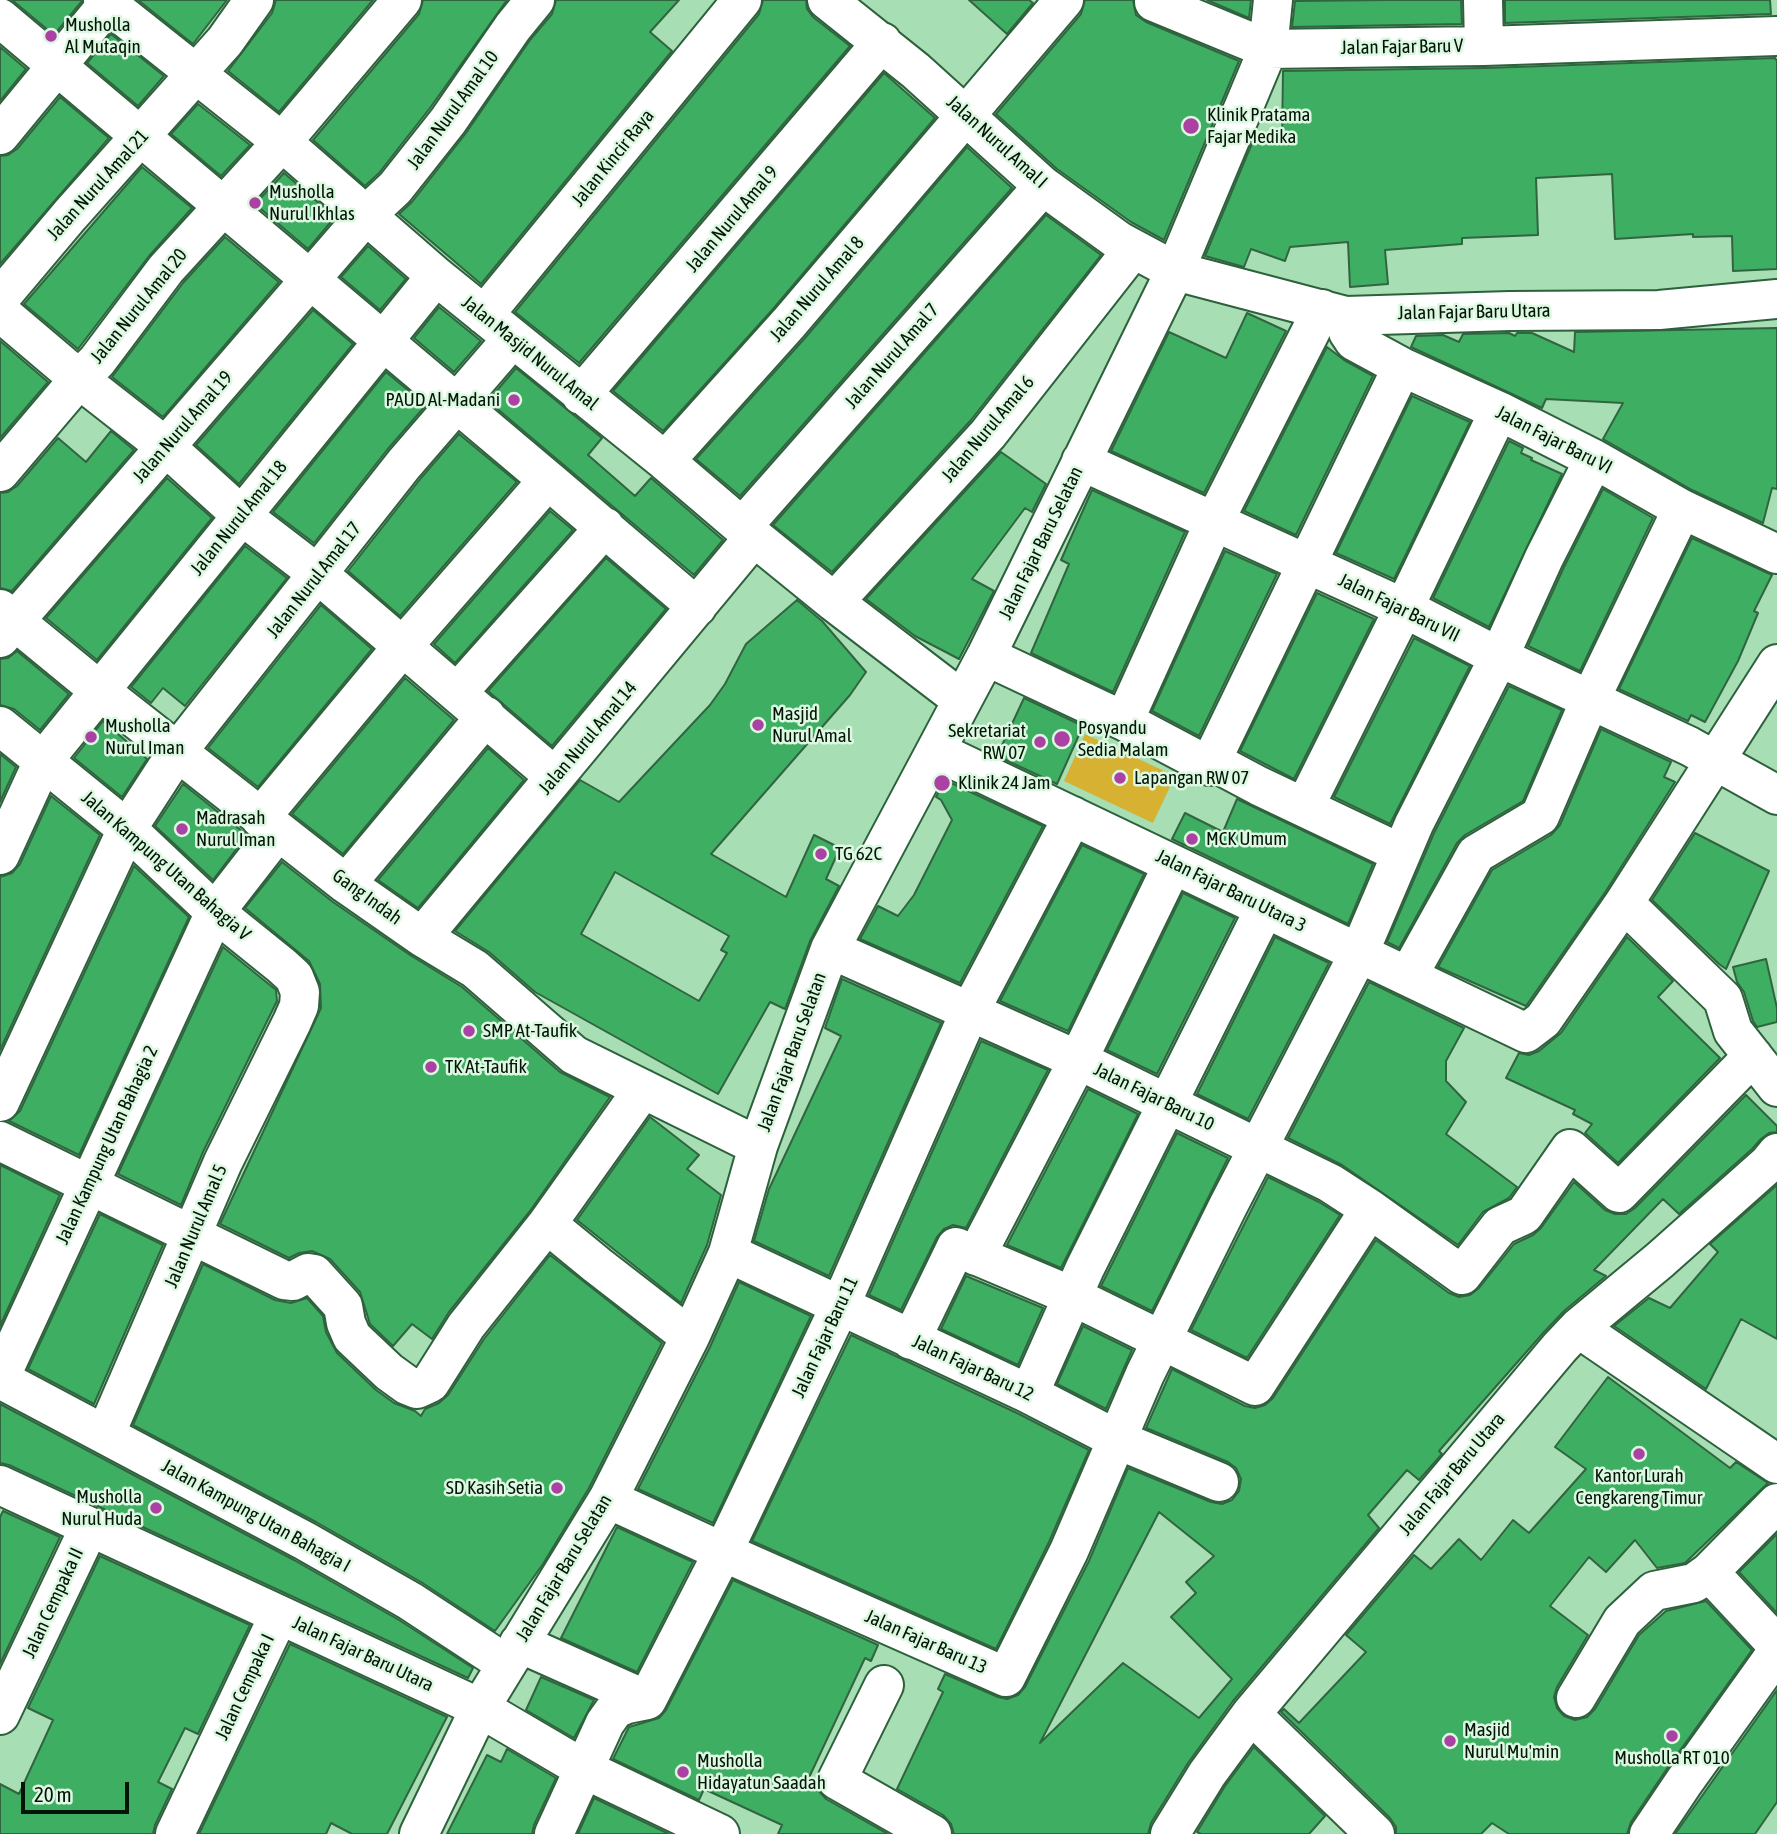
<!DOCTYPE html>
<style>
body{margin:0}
#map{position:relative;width:1777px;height:1834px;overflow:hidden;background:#a7deb3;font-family:"Asap Condensed",sans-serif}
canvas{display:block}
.scale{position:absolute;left:21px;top:1782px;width:108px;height:32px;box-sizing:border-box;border:4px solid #021506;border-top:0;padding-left:9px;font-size:21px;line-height:24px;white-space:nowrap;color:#021506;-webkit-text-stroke:5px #dcf8e1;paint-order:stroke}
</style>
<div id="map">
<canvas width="1777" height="1834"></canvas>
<div class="scale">20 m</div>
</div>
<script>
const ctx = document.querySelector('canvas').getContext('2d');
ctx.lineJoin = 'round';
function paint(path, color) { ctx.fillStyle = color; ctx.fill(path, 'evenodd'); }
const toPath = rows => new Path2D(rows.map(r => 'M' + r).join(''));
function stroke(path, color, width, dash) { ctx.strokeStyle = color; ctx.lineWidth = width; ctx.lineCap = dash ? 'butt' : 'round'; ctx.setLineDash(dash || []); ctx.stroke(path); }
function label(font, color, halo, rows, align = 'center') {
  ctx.font = font + ' "Asap Condensed",sans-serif'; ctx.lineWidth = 5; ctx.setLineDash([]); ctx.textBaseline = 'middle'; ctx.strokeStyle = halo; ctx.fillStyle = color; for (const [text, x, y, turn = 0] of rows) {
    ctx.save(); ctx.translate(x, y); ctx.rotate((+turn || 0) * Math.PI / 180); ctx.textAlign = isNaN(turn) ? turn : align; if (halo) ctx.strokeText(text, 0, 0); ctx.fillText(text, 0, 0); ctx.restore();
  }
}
paint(toPath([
 [1085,734,1175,776,1153,823,1064,781]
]), '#d7b132');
const building = toPath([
 [12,0,82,0,82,1,54,35,12,0],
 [138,0,227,0,193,44,138,0],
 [276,0,373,0,279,112,228,71,272,13,276,0],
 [423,0,507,0,430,108,379,173,365,186,313,140,419,14,423,0],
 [556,0,679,0,650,32,672,51,481,284,399,214,412,202,466,133,530,40,552,14,556,0],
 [763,0,806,0,807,9,813,17,850,46,579,363,515,312,759,14,763,0],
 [969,0,1029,0,1033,3,1007,34,969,0],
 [1085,0,1133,0,1136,15,1146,22,1239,61,1164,240,1131,222,1057,169,996,114,1081,14,1085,0],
 [1207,0,1251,0,1249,18,1207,0],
 [1390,0,1461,0,1462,24,1292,27,1295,1,1390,0],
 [1505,0,1770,0,1771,14,1505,23,1505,0],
 [111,34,164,76,138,106,87,63,111,34],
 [0,47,26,69,0,101,0,47],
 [1775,58,1777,61,1777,269,1733,271,1732,236,1693,237,1693,234,1615,239,1612,174,1536,178,1538,235,1462,238,1462,244,1385,250,1388,284,1350,287,1348,242,1290,247,1285,261,1251,249,1244,267,1205,256,1255,136,1282,139,1283,71,1485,68,1775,58],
 [884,73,935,118,773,309,663,431,613,391,884,73],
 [60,97,109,138,0,264,0,156,8,155,17,149,60,97],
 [198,104,250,145,221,176,171,134,198,104],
 [967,147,1012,188,740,496,696,459,805,338,967,147],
 [142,167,192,208,149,256,78,349,24,304,142,167],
 [284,173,335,217,308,249,255,204,284,173],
 [1046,215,1101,255,971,420,832,572,773,525,1046,215],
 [225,237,279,282,163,417,112,377,183,283,225,237],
 [368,246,406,279,380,310,341,277,368,246],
 [439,307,481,341,454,372,414,338,439,307],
 [313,310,353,344,239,484,196,445,313,310],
 [1247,313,1286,331,1204,493,1111,451,1169,332,1226,358,1247,313],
 [1777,328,1777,489,1772,488,1763,523,1692,490,1603,439,1623,403,1546,399,1542,408,1411,347,1416,336,1443,335,1459,342,1463,334,1509,333,1515,336,1517,333,1532,333,1574,352,1575,332,1777,328],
 [0,341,48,382,0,438,0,341],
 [1327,347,1344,360,1373,376,1296,535,1244,511,1327,347],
 [516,368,602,438,588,455,635,496,651,478,723,540,694,575,488,401,516,368],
 [386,372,426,405,387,450,314,543,273,512,386,372],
 [1412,396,1470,422,1394,579,1336,553,1412,396],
 [111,431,134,450,12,591,0,588,0,493,8,492,17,486,58,438,86,462,111,431],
 [459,434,517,482,400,616,348,571,421,478,459,434],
 [1509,441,1523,448,1521,453,1532,458,1531,460,1562,474,1489,627,1433,598,1509,441],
 [1001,452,1046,484,1032,512,1025,508,972,579,994,591,959,659,915,636,866,599,1001,452],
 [167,478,212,518,97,660,46,618,167,478],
 [1603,489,1653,518,1580,671,1528,646,1564,567,1603,489],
 [1092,490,1185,532,1113,692,1031,653,1069,564,1061,560,1092,490],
 [550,511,573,530,455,663,434,644,550,511],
 [1692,538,1772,575,1754,611,1758,613,1738,661,1705,722,1691,715,1688,721,1619,689,1692,538],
 [245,546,287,578,185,706,163,688,151,703,131,687,245,546],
 [1225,551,1277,574,1199,736,1152,711,1225,551],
 [606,558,666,609,552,746,488,691,606,558],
 [1317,593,1374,619,1294,779,1240,751,1317,593],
 [797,600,822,621,866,672,850,695,711,854,786,897,814,835,840,848,826,879,839,886,810,941,785,1009,770,1002,718,1094,535,992,489,952,455,931,580,780,619,802,710,705,725,684,746,644,797,600],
 [615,872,729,936,721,950,727,953,699,1001,581,934,615,872],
 [321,605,372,649,258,787,208,748,321,605],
 [1414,638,1470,666,1390,824,1334,797,1414,638],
 [17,651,69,694,40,730,14,709,0,705,0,659,8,658,17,651],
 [405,678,454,720,343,854,292,814,405,678],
 [1509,686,1562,710,1523,801,1465,835,1457,843,1399,948,1387,942,1434,833,1509,686],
 [1024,698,1083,726,1057,784,997,756,1024,698],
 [103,721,147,759,122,797,74,758,103,721],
 [1601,729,1671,762,1664,777,1675,782,1606,891,1526,1006,1438,967,1492,870,1551,835,1560,825,1601,729],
 [488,748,524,780,418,908,378,880,488,748],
 [0,754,16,767,0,802,0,754],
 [945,780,1043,826,960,983,860,939,878,906,898,916,914,895,952,820,941,800,936,797,945,780],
 [183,784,247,835,213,880,155,826,183,784],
 [51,796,100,835,0,1050,0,877,12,873,20,864,51,796],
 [1237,799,1373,864,1348,924,1172,839,1185,813,1223,832,1237,799],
 [1695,833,1769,871,1726,969,1719,964,1652,900,1695,833],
 [1082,845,1144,874,1068,1031,1000,1001,1082,845],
 [282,862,333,902,410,955,462,987,560,1072,610,1097,530,1211,449,1312,432,1339,412,1324,393,1346,370,1324,360,1292,330,1259,312,1251,299,1253,289,1258,220,1224,321,1008,320,984,309,961,245,908,282,862],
 [134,866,189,917,79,1155,9,1121,20,1111,134,866],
 [1183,893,1235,918,1157,1074,1107,1050,1183,893],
 [1275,937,1329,963,1248,1119,1197,1094,1275,937],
 [1627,937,1673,981,1658,997,1720,1058,1618,1163,1585,1133,1592,1124,1573,1114,1575,1110,1506,1078,1519,1053,1529,1055,1539,1051,1561,1033,1627,937],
 [223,947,276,990,277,1001,203,1152,181,1205,118,1174,223,947],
 [1766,959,1777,1008,1777,1022,1757,1027,1753,1021,1744,992,1737,982,1733,967,1766,959],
 [842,979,941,1023,829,1276,754,1241,769,1189,841,1036,825,1028,842,979],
 [1369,982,1464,1028,1446,1061,1446,1081,1466,1102,1446,1134,1517,1187,1509,1198,1483,1212,1458,1245,1342,1165,1288,1138,1369,982],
 [981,1041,1048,1070,966,1228,953,1225,944,1229,937,1237,901,1310,869,1295,981,1041],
 [1088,1089,1138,1114,1061,1268,1007,1245,1088,1089],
 [1746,1095,1777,1126,1777,1132,1769,1133,1761,1139,1752,1149,1679,1214,1663,1199,1594,1270,1606,1276,1564,1311,1544,1332,1439,1451,1442,1454,1419,1480,1407,1470,1368,1515,1379,1528,1233,1701,1188,1763,1151,1823,1148,1834,954,1834,951,1824,943,1815,897,1789,943,1692,938,1689,945,1674,998,1697,1007,1699,1018,1695,1025,1687,1089,1561,1128,1468,1211,1502,1222,1504,1232,1500,1239,1491,1241,1479,1236,1468,1228,1462,1146,1428,1172,1369,1245,1406,1255,1408,1265,1405,1273,1398,1376,1240,1449,1293,1459,1297,1470,1295,1479,1288,1514,1244,1533,1235,1541,1228,1574,1182,1605,1210,1615,1214,1626,1214,1635,1208,1746,1095],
 [1159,1512,1214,1556,1186,1582,1196,1593,1171,1617,1232,1679,1199,1718,1123,1663,1040,1743,1159,1512],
 [650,1117,699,1155,687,1169,721,1195,707,1245,681,1303,577,1220,650,1117],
 [1177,1133,1228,1158,1152,1311,1101,1286,1177,1133],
 [0,1165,60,1195,0,1326,0,1165],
 [1268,1177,1319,1202,1340,1215,1247,1358,1191,1330,1268,1177],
 [1777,1185,1777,1339,1741,1319,1706,1389,1614,1326,1649,1298,1670,1308,1718,1252,1710,1244,1777,1185],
 [100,1214,163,1245,94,1404,28,1369,100,1214],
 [550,1255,662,1343,589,1488,543,1564,495,1631,421,1582,316,1522,133,1425,203,1264,275,1300,291,1303,307,1298,323,1316,326,1332,337,1353,376,1390,394,1403,415,1411,421,1416,425,1409,439,1403,448,1395,484,1339,550,1255],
 [966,1276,1043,1308,1018,1365,941,1329,966,1276],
 [739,1282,811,1316,713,1523,638,1489,710,1347,739,1282],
 [1083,1326,1132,1350,1106,1409,1057,1384,1083,1326],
 [851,1335,1019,1414,1089,1450,1049,1542,996,1649,752,1541,851,1335],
 [1608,1377,1730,1468,1736,1462,1768,1483,1685,1563,1657,1568,1635,1540,1606,1572,1589,1557,1550,1606,1588,1635,1557,1687,1554,1697,1557,1708,1564,1716,1575,1720,1587,1717,1595,1709,1639,1635,1666,1611,1706,1601,1752,1650,1666,1770,1631,1822,1627,1834,1509,1834,1492,1823,1481,1834,1396,1834,1396,1827,1390,1818,1281,1712,1284,1709,1299,1723,1366,1652,1346,1635,1414,1555,1431,1569,1459,1539,1481,1560,1513,1520,1529,1533,1586,1469,1555,1447,1608,1377],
 [0,1404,294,1560,399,1620,473,1668,468,1678,9,1465,0,1463,0,1404],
 [3,1511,60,1537,0,1664,0,1517,3,1511],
 [617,1527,693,1562,637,1672,561,1638,617,1527],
 [1777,1534,1777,1613,1739,1572,1777,1534],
 [100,1556,250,1625,198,1734,185,1728,158,1782,172,1789,155,1825,153,1834,0,1834,0,1784,19,1794,53,1720,28,1708,100,1556],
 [733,1580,878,1645,871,1661,865,1658,806,1784,818,1790,826,1799,888,1834,778,1834,782,1825,704,1789,699,1800,613,1759,629,1727,659,1718,666,1710,733,1580],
 [290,1644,447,1717,387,1834,352,1834,331,1823,326,1834,199,1834,290,1644],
 [541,1677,594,1700,574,1738,526,1710,541,1677],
 [1777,1690,1777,1802,1755,1834,1675,1834,1777,1690],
 [1254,1747,1325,1816,1309,1834,1201,1834,1197,1832,1225,1786,1254,1747],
 [507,1749,556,1778,534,1825,532,1834,447,1834,487,1755,501,1762,507,1749],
 [594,1798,669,1834,578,1834,594,1798]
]);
paint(building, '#3eae63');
stroke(building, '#316540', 2);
const minor = toPath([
 [103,0,282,142,436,276,665,461,754,537,834,602,962,700],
 [827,0,916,71,1043,186,1119,241,1175,271,1346,316,1510,311,1659,310,1777,299],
 [1483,0,1484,46],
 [1154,2,1268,49,1484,46,1777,36],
 [0,18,548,480],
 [0,135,111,0],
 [0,298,70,215,225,41,254,0],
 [0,312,79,379,166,447,241,515,318,574,555,777],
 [484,315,742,0],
 [1346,316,1348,332,1354,341,1402,367,1499,411,1594,459,1682,509,1777,554],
 [581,395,882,42],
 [665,461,789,323,1064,0],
 [1081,461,1404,608,1499,657,1689,746,1777,795],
 [0,472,79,379,97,361,166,269,282,142,402,0],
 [742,527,1043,186],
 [834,602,988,434,1133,249],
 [0,609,100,691,346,884,422,937,475,969,574,1055,758,1146],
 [0,638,366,215,395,188,448,121,513,27,535,0],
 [986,656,1124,721,1209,766,1402,367],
 [458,692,605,527],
 [1124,721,1214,522,1322,309],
 [0,726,127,829,215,912,282,966,294,977,300,992,299,1006,292,1022,223,1162,106,1433],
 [936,751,1526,1033,1543,1020,1624,903,1777,664],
 [1212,761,1259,786,1400,853],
 [1305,806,1404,608,1499,411],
 [260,818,403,646,548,480,697,607],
 [0,855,43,761,436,276],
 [346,884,486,716],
 [1624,903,1723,999,1733,1031,1777,1087],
 [422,937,754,537],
 [830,949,1078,1060,1330,1183,1370,1209,1462,1275,1500,1226,1524,1215,1570,1149,1619,1193,1753,1056],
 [1408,976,1476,854,1540,816,1590,700,1682,509],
 [0,1102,127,829,177,752,404,464,512,339],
 [0,1141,284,1280,293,1281,308,1273,314,1274,343,1306,346,1323,352,1337,389,1372,407,1385,417,1389,430,1383,466,1326,547,1224,643,1089],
 [547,1224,597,1265,690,1337],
 [728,1253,1029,1394,1118,1440,1219,1482],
 [976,1256,1078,1060,1173,864],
 [1578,1328,1777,1464],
 [911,1340,956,1247,1072,1296,1255,1386,1370,1209],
 [0,1378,215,912,278,831],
 [0,1379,305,1541,410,1601,506,1664],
 [1029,1394,1085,1268,1265,908],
 [0,1485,480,1708,584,1769,720,1834],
 [608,1499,723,1552,1006,1677,1069,1551,1145,1374,1228,1206,1359,953,1414,824,1499,657,1544,558,1594,459],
 [1777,1503,1709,1572,1777,1645],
 [519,1643,647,1700],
 [884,1685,837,1780,932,1834],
 [1576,1698,1622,1621,1654,1591,1694,1583,1709,1572],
 [1251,1714,1375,1834],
 [0,1715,89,1528],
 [175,1834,279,1615],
 [419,1834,480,1708,608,1499,690,1337,728,1253,758,1146,830,949,986,656,1175,271,1268,49,1273,0],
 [554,1834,605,1723,615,1709,627,1704,647,1700,723,1552,840,1306,970,1011,1073,816],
 [1170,1834,1207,1774,1251,1714,1560,1347,1578,1328,1660,1260,1768,1164,1777,1153],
 [1649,1834,1684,1782,1777,1652]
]);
stroke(minor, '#2d613c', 42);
stroke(minor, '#fff', 38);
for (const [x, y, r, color] of [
 [51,36,7,"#ab41a2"],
 [1191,126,9,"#ab41a2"],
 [255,203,7,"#ab41a2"],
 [514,400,7,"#ab41a2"],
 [758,725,7,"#ab41a2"],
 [91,737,7,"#ab41a2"],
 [1062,739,9,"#ab41a2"],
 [1040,742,7,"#ab41a2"],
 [1120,778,7,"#ab41a2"],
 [942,783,9,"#ab41a2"],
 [182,829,7,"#ab41a2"],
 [1192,839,7,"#ab41a2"],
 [821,854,7,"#ab41a2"],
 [469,1031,7,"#ab41a2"],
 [431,1067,7,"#ab41a2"],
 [1639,1454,7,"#ab41a2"],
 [557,1488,7,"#ab41a2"],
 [156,1508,7,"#ab41a2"],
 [1672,1736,7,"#ab41a2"],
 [1450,1741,7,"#ab41a2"],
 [683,1772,7,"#ab41a2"]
]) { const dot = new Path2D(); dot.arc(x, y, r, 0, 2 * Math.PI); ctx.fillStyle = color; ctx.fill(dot); stroke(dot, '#dcf8e1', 2.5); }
label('19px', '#021506', '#dcf8e1', [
 ["Musholla",65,25],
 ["Al Mutaqin",65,47],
 ["Klinik Pratama",1207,115],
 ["Fajar Medika",1207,137],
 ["Musholla",269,192],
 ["Nurul Ikhlas",269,214],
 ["PAUD Al-Madani",500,400,"right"],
 ["Masjid",772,714],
 ["Nurul Amal",772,736],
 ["Musholla",105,726],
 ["Nurul Iman",105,748],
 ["Posyandu",1078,728],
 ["Sedia Malam",1078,750],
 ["Sekretariat",1026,731,"right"],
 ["RW 07",1026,753,"right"],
 ["Lapangan RW 07",1134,778],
 ["Klinik 24 Jam",958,783],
 ["Madrasah",196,818],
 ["Nurul Iman",196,840],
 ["MCK Umum",1206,839],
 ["TG 62C",835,854],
 ["SMP At-Taufik",483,1031],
 ["TK At-Taufik",445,1067],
 ["Kantor Lurah",1639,1476,"center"],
 ["Cengkareng Timur",1639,1498,"center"],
 ["SD Kasih Setia",543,1488,"right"],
 ["Musholla",142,1497,"right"],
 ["Nurul Huda",142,1519,"right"],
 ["Masjid",1464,1730],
 ["Nurul Mu'min",1464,1752],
 ["Musholla RT 010",1672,1758,"center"],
 ["Musholla",697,1761],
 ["Hidayatun Saadah",697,1783]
], 'left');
label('19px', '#021506', '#dcf8e1', [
 ["Jalan Fajar Baru V",1402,47,-1],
 ["Jalan Nurul Amal 10",453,110,-54],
 ["Jalan Nurul Amal I",997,142,42],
 ["Jalan Kincir Raya",613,158,-51],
 ["Jalan Nurul Amal 21",98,185,-48],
 ["Jalan Nurul Amal 9",732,219,-50],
 ["Jalan Nurul Amal 8",817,289,-49],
 ["Jalan Nurul Amal 20",139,306,-51],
 ["Jalan Fajar Baru Utara",1474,312,-1],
 ["Jalan Masjid Nurul Amal",530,353,39],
 ["Jalan Nurul Amal 7",892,356,-49],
 ["Jalan Nurul Amal 19",183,427,-49],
 ["Jalan Nurul Amal 6",988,429,-50],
 ["Jalan Fajar Baru VI",1554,440,27],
 ["Jalan Nurul Amal 18",239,518,-51],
 ["Jalan Fajar Baru Selatan",1041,543,-64],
 ["Jalan Nurul Amal 17",314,580,-52],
 ["Jalan Fajar Baru VII",1399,608,26],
 ["Jalan Nurul Amal 14",588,738,-50],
 ["Jalan Kampung Utan Bahagia V",166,866,41],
 ["Jalan Fajar Baru Utara 3",1231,891,26],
 ["Gang Indah",367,897,36],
 ["Jalan Fajar Baru Selatan",792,1052,-70],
 ["Jalan Fajar Baru 10",1154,1097,26],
 ["Jalan Kampung Utan Bahagia 2",107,1145,-65],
 ["Jalan Nurul Amal 5",196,1226,-67],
 ["Jalan Fajar Baru 11",825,1337,-65],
 ["Jalan Fajar Baru 12",973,1368,25],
 ["Jalan Fajar Baru Utara",1452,1474,-50],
 ["Jalan Kampung Utan Bahagia I",256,1516,29],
 ["Jalan Fajar Baru Selatan",564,1568,-59],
 ["Jalan Cempaka II",53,1603,-65],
 ["Jalan Fajar Baru 13",926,1642,24],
 ["Jalan Fajar Baru Utara",363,1654,25],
 ["Jalan Cempaka I",245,1687,-65]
]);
</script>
